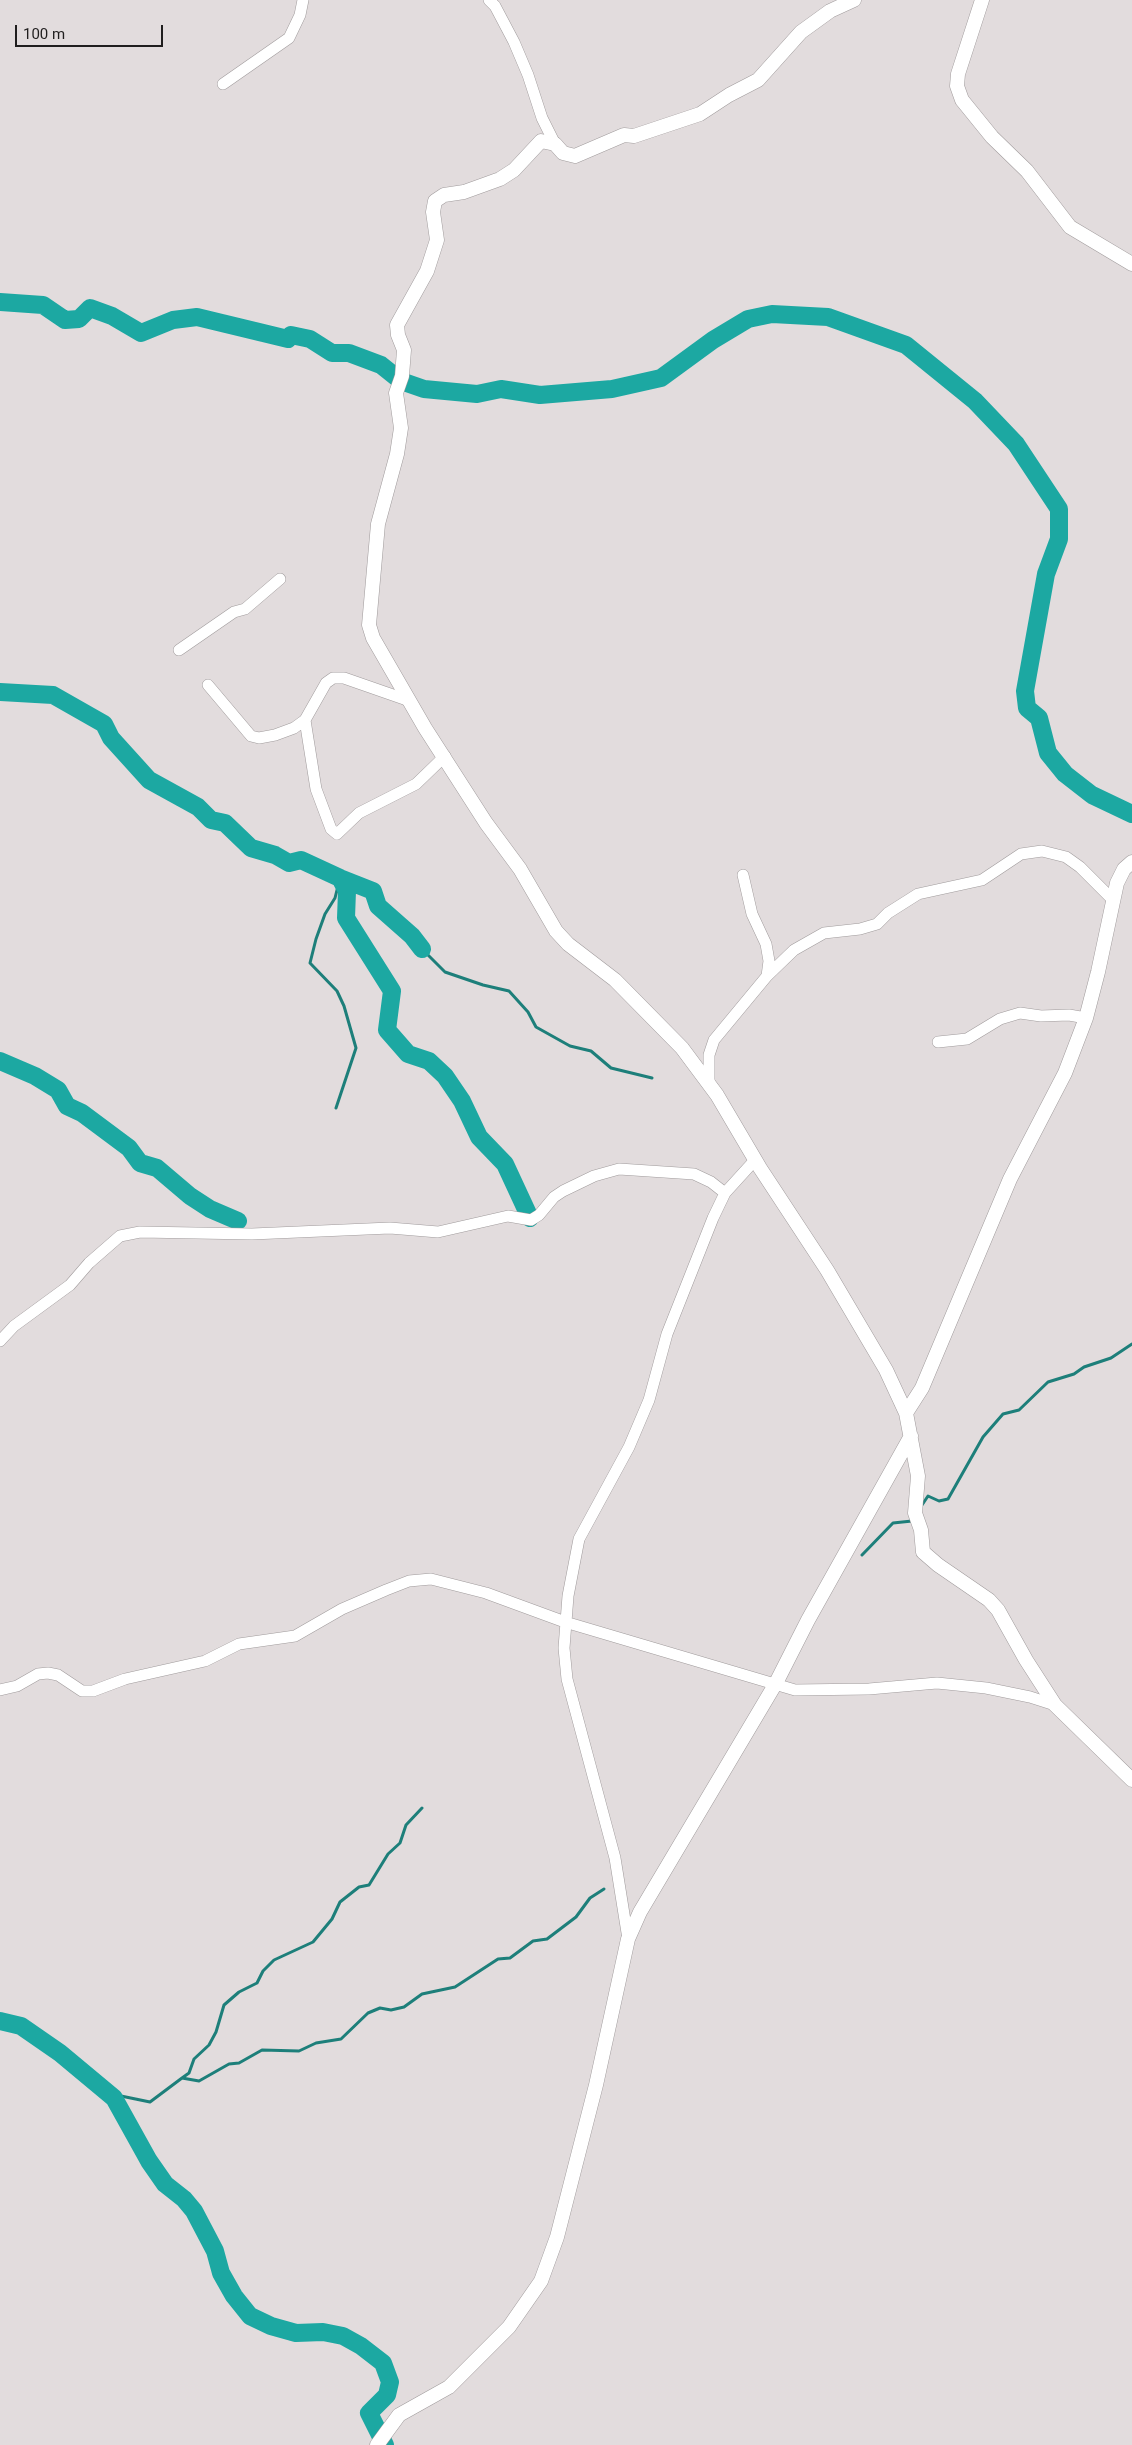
<!DOCTYPE html>
<style>
body{margin:0}
#map{position:relative;width:1132px;height:2445px;overflow:hidden;background:#e2dcdd;font-family:Roboto,sans-serif}
canvas{display:block}
.scale{position:absolute;left:15px;top:25px;width:148px;height:22px;box-sizing:border-box;border:2px solid #201e1e;border-top:0;padding-left:6px;font-size:15px;line-height:18px;white-space:nowrap;color:#201e1e;-webkit-text-stroke:4px #e2dcdd;paint-order:stroke}
</style>
<div id="map">
<canvas width="1132" height="2445"></canvas>
<div class="scale">100 m</div>
</div>
<script>
const ctx = document.querySelector('canvas').getContext('2d');
ctx.lineJoin = 'round';
const toPath = rows => new Path2D(rows.map(r => 'M' + r).join(''));
function stroke(path, color, width, dash) { ctx.strokeStyle = color; ctx.lineWidth = width; ctx.lineCap = dash ? 'butt' : 'round'; ctx.setLineDash(dash || []); ctx.stroke(path); }
stroke(toPath([
 [422,949,445,972,483,985,509,991,528,1012,536,1027,570,1046,591,1051,611,1068,652,1078],
 [336,1108,356,1048,344,1006,337,991,310,963,316,939,325,914,335,898,340,878],
 [922,1505,928,1496,939,1501,948,1499,983,1437,1003,1414,1019,1410,1048,1382,1074,1374,1084,1367,1111,1358,1132,1344],
 [862,1555,893,1523,912,1521],
 [182,2078,189,2073,194,2059,209,2045,216,2032,224,2005,239,1992,257,1983,263,1971,274,1960,313,1942,332,1919,340,1902,359,1887,369,1885,388,1854,400,1843,406,1825,422,1808],
 [114,2098,121,2096,150,2102,182,2078,199,2081,229,2064,239,2063,262,2050,299,2051,316,2043,341,2039,368,2013,380,2008,391,2010,404,2007,422,1994,455,1987,498,1959,510,1958,533,1941,547,1939,576,1917,590,1898,604,1889]
]), '#1d7f7a', 3);
stroke(toPath([
 [0,302,43,305,65,320,79,319,90,308,112,316,141,333,173,320,197,317,288,339,291,335,310,339,332,353,349,353,381,365,401,381,424,389,477,394,501,389,540,395,612,389,661,378,713,340,748,319,772,314,828,317,906,345,975,401,1016,444,1059,509,1059,539,1046,574,1025,691,1027,708,1039,718,1048,753,1065,774,1092,795,1132,814],
 [0,692,53,695,104,724,111,738,149,780,198,807,211,820,225,823,251,848,275,855,289,863,301,860,340,878,347,891,346,918,392,991,387,1030,408,1054,429,1061,445,1076,462,1101,479,1137,505,1164,530,1218],
 [340,878,373,891,378,906,412,936,422,949],
 [0,1061,35,1076,58,1090,67,1106,82,1113,129,1148,140,1163,157,1168,190,1196,210,1209,238,1221],
 [0,2021,21,2026,60,2053,114,2098,149,2161,165,2184,184,2199,194,2211,215,2251,221,2273,234,2296,250,2316,271,2326,296,2333,323,2332,343,2336,361,2346,383,2363,390,2382,387,2395,369,2413,385,2445]
]), '#1ca8a2', 18);
const minor = toPath([
 [489,0,495,6,514,42,528,75,542,118,555,144],
 [223,84,289,38,300,15,303,0],
 [179,650,234,612,245,609,280,579],
 [208,685,251,736,259,738,275,735,294,728,305,720,326,683,333,678,344,678,410,701],
 [305,720,316,789,331,829,337,834,359,813,416,784,445,756],
 [743,875,752,914,766,944,769,961,767,976],
 [938,1042,967,1039,1000,1019,1020,1013,1041,1016,1069,1015,1086,1018],
 [709,1084,709,1055,714,1040,767,976,794,950,824,933,860,929,877,924,888,913,918,894,982,880,1021,854,1042,851,1066,857,1080,867,1113,900],
 [0,1341,14,1326,70,1285,89,1263,120,1236,140,1232,252,1234,390,1228,438,1232,508,1216,531,1220,539,1215,554,1197,563,1191,594,1176,619,1169,694,1174,711,1182,725,1193],
 [0,1690,17,1686,38,1674,48,1673,58,1675,82,1691,93,1691,125,1679,205,1661,239,1644,295,1636,342,1609,386,1590,409,1581,431,1579,486,1593,565,1622,795,1690,869,1689,937,1683,986,1688,1030,1697,1055,1705],
 [628,1939,615,1858,567,1679,564,1648,568,1596,579,1539,629,1447,649,1400,667,1334,713,1218,725,1193,755,1160]
]);
const tertiary = toPath([
 [854,0,830,11,801,32,758,80,729,95,700,114,634,136,624,135,575,156,563,153,555,144,541,141,514,170,500,179,464,192,444,195,435,201,433,212,437,240,427,271,397,325,398,335,404,350,402,376,396,393,401,428,397,454,378,524,369,625,373,638,425,728,486,823,520,869,556,931,568,944,615,980,682,1048,717,1095,760,1168,827,1270,886,1370,906,1413,918,1476,915,1513,921,1530,923,1552,938,1565,989,1600,998,1610,1026,1660,1055,1705,1132,1780],
 [982,0,958,74,957,86,962,100,992,137,1027,171,1070,227,1132,264],
 [906,1413,922,1388,1010,1179,1065,1073,1086,1018,1098,972,1117,883,1124,869,1132,862],
 [377,2445,399,2415,449,2387,509,2327,541,2281,557,2237,596,2085,628,1939,640,1912,776,1683,808,1620,911,1436]
]);
stroke(minor, '#a09b9c', 12);
stroke(tertiary, '#a09b9c', 15);
stroke(minor, '#fff', 11);
stroke(tertiary, '#fff', 14);
</script>
